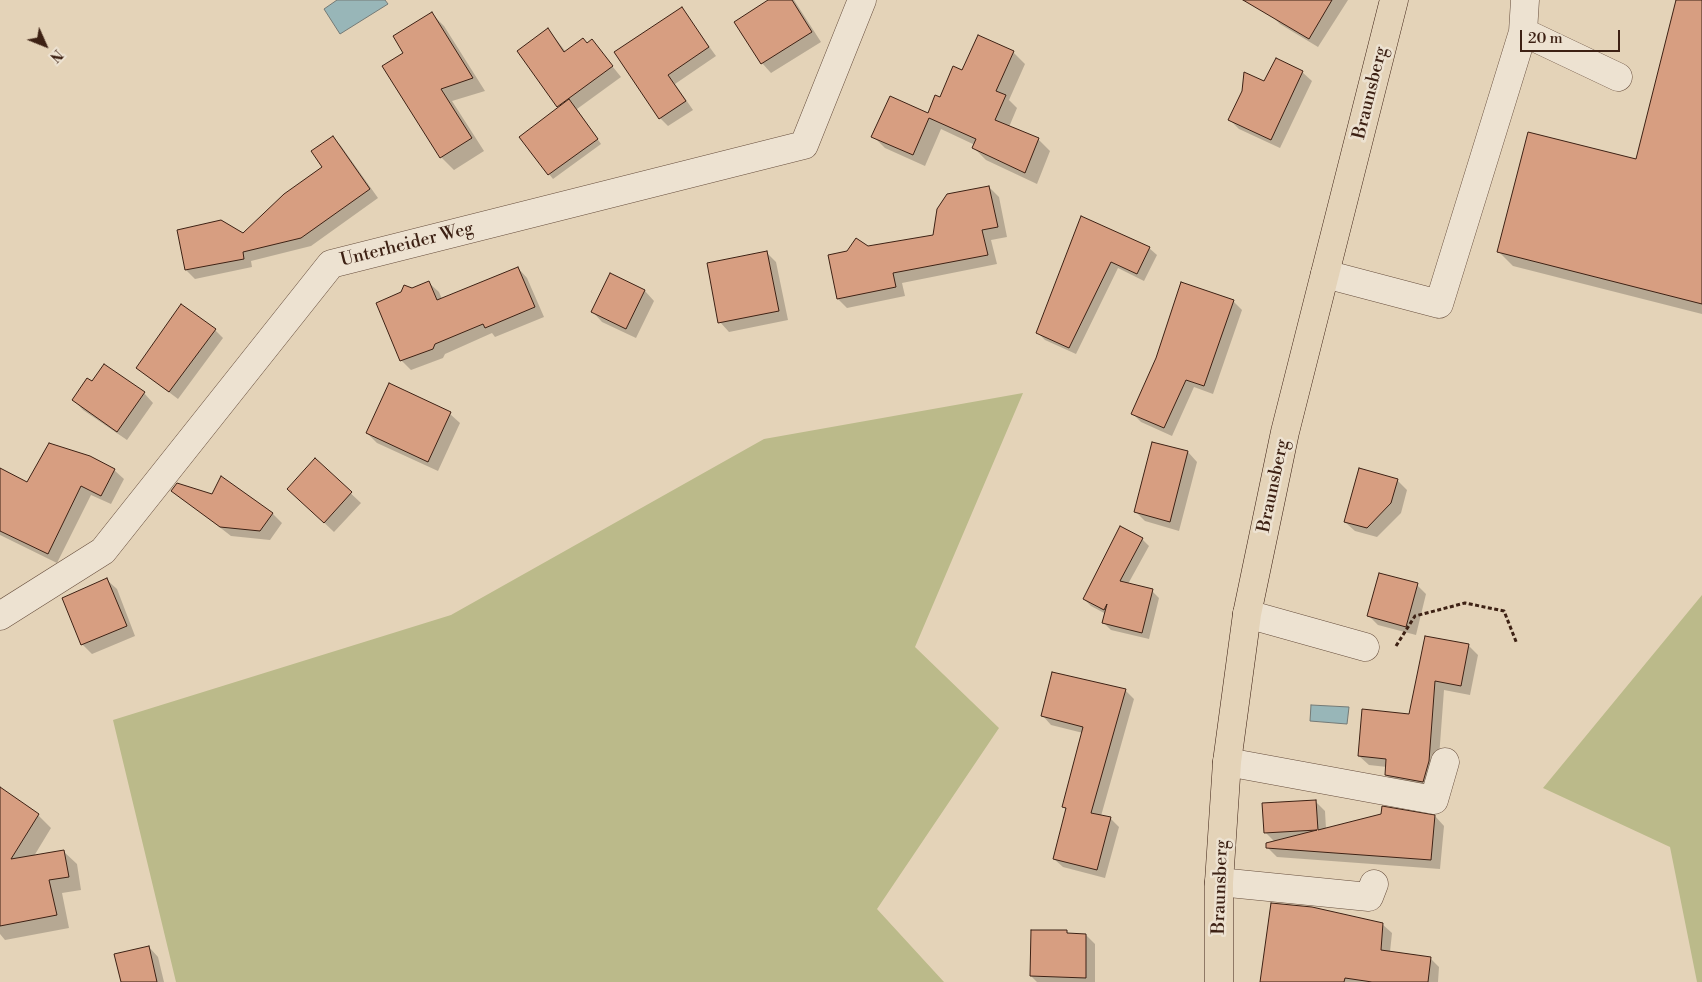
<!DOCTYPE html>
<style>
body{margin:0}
#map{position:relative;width:1702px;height:982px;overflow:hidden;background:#e4d3b8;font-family:"Libre Bodoni",serif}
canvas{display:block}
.north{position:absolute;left:20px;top:20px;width:50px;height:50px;-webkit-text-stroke:4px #ede2d1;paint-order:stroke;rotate:134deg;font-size:14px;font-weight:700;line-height:20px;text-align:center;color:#3d2114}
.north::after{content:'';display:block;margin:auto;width:18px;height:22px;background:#3d2114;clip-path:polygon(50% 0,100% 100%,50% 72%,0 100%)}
.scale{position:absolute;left:1520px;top:30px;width:100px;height:22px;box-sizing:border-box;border:2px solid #3d2114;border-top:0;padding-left:6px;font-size:15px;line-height:18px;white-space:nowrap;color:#3d2114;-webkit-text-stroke:4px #ede2d1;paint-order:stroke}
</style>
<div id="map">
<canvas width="1702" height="982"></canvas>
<div class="north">N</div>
<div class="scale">20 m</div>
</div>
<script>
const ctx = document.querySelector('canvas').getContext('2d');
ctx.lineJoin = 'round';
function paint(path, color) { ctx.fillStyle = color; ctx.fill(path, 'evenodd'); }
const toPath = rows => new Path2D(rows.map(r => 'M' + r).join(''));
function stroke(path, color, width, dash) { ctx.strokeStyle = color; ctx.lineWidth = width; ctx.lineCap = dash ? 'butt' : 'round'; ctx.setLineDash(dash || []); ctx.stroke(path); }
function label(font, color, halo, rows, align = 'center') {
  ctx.font = font + ' "Libre Bodoni",serif'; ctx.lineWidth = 5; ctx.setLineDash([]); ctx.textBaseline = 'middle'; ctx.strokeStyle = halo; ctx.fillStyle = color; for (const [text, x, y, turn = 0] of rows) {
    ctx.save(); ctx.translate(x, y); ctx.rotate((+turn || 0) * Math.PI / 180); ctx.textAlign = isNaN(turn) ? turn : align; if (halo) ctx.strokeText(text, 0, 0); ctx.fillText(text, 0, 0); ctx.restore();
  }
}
paint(toPath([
 [1023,393,915,647,999,728,877,909,944,982,176,982,113,720,451,615,764,439],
 [1702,595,1702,982,1697,982,1670,847,1543,788]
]), '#bbba8a');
const water = toPath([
 [337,0,385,0,388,4,340,34,324,9,337,0],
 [1311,705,1349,707,1347,724,1310,721,1311,705]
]);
paint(water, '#98b6b8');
stroke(water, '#747a76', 1);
paint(toPath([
 [770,0,794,0,821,42,771,73,762,63,735,22],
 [1280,0,1348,0,1318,47,1280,24,1271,15],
 [1678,0,1702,0,1702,314,1513,266,1499,252,1637,161],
 [682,9,716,56,675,84,693,110,668,126,660,118,616,52],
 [431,13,444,26,485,91,452,101,484,151,454,170,441,157,405,53],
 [548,29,566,52,592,41,621,77,577,109,601,144,553,179,549,174,560,108],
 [1013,52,1025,64,1009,100,1017,108,1009,127,1038,139,1050,151,1037,184,986,160,974,148,975,145,941,129,925,166,885,148,873,136,928,115,963,72],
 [1302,72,1312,81,1280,148,1239,129,1230,120,1265,83],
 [333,137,341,146,378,198,311,246,251,261,252,267,195,279,186,270,243,235,324,167],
 [989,187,999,197,1007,237,991,240,997,264,902,283,905,296,847,308,838,299,868,248,935,236],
 [1082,217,1149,248,1157,255,1144,281,1118,268,1076,354,1045,340,1038,333],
 [767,253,776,262,788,320,729,332,720,322],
 [518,268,527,278,544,317,495,337,492,333,445,354,443,358,411,370,401,360,412,290,429,283,439,292,442,299],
 [611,275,645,291,654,301,636,338,602,322,593,312],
 [1182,283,1234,302,1242,310,1213,394,1194,387,1172,436,1141,422,1133,414,1158,359],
 [215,330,223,338,178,399,137,368],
 [390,385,450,414,460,423,438,471,377,443,367,433],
 [144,393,153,403,127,440,83,410,74,400],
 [1188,452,1197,462,1179,531,1145,521,1136,512],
 [315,460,361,503,334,532,298,498],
 [0,470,27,484,114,470,124,479,111,504,91,495,57,563,0,535],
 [222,478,273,514,282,523,270,540,231,536,173,491,213,496],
 [1397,480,1407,490,1401,513,1377,537,1355,531,1345,522],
 [1142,539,1149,546,1128,584,1152,591,1159,598,1149,639,1111,630,1104,623,1106,614,1091,606,1084,599],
 [107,580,117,589,135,636,92,654,82,644],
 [1417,585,1426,594,1416,635,1378,625,1368,615],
 [1426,637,1468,645,1478,655,1470,695,1444,690,1438,771,1432,791,1396,784,1386,775,1387,767,1369,765,1359,756,1410,715],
 [1125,690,1134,699,1101,816,1110,818,1119,827,1105,878,1063,867,1054,859,1067,810,1063,806,1083,733,1051,725,1043,716],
 [0,788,38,815,51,828,34,856,63,851,77,864,81,890,62,893,69,928,5,940,0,934],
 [1315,801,1325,811,1326,829,1435,816,1444,826,1440,869,1277,857,1268,848,1275,842,1265,832],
 [1382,924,1392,933,1390,952,1430,958,1439,967,1438,982,1261,982],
 [1066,932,1069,934,1086,935,1095,944,1095,982,1037,982,1031,976],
 [149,947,158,957,164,982,123,982]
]), '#0003');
const building = toPath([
 [768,0,792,0,812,32,761,64,734,22,768,0],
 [1243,0,1332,0,1309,39,1243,0],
 [1676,0,1702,0,1702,304,1497,252,1528,132,1636,159,1676,0],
 [682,7,709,47,668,75,686,101,659,119,614,52,682,7],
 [432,12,473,78,441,89,472,138,440,158,382,66,403,53,393,36,432,12],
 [548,28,564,52,583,38,587,43,592,39,613,66,557,107,517,51,548,28],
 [978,35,1014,51,996,91,1006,95,995,120,1039,138,1025,173,972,148,976,139,929,118,913,155,871,137,890,96,928,113,935,95,940,97,953,66,962,70,978,35],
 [1276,58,1303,71,1271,140,1228,120,1242,91,1244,72,1264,81,1276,58],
 [569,99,598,139,548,175,519,137,569,99],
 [333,136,370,189,301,238,243,252,244,259,185,270,177,230,221,220,243,233,284,194,322,167,311,151,333,136],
 [989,186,998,227,982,230,988,255,893,273,896,287,837,299,828,255,847,251,856,238,868,246,933,235,937,209,947,194,989,186],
 [1081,216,1150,247,1137,274,1111,262,1069,348,1036,333,1081,216],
 [767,251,779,311,718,323,707,263,767,251],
 [518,267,535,307,485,328,483,324,435,344,433,349,400,361,376,303,401,292,404,285,412,288,429,281,437,300,518,267],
 [610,273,645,290,626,329,591,312,610,273],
 [1181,282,1234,300,1204,386,1186,380,1164,428,1131,414,1156,358,1181,282],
 [181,304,216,329,169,392,136,368,181,304],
 [104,364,145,392,117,432,72,400,87,378,92,381,104,364],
 [389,383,451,412,428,462,366,433,389,383],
 [1152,442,1188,451,1170,522,1134,512,1152,442],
 [49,443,90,456,115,469,101,496,81,486,48,554,0,531,0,468,27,482,49,443],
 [315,458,352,492,324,523,287,489,315,458],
 [1359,468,1398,479,1391,503,1367,528,1344,522,1359,468],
 [221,476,273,513,260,531,220,527,171,491,177,483,212,494,221,476],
 [1120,526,1143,538,1120,581,1153,589,1142,633,1102,623,1107,604,1104,610,1083,599,1120,526],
 [1379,573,1418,583,1406,627,1367,616,1379,573],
 [107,578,127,626,81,645,62,598,107,578],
 [1425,636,1469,644,1461,686,1435,681,1429,761,1423,782,1385,775,1386,759,1358,756,1362,709,1409,714,1425,636],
 [1052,672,1126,689,1091,813,1111,817,1097,870,1053,859,1066,808,1062,807,1083,727,1041,716,1052,672],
 [0,787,39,814,11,859,64,850,69,877,49,880,57,915,0,926,0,787],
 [1316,800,1318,830,1381,814,1382,806,1435,815,1431,860,1266,848,1266,843,1317,830,1264,833,1262,803,1316,800],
 [1271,903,1312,907,1383,923,1381,950,1431,957,1428,982,1372,982,1345,978,1344,982,1260,982,1271,903],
 [1031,930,1067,930,1067,933,1086,934,1086,978,1030,976,1031,930],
 [149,946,157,982,121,982,114,954,149,946]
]);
paint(building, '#d79e81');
stroke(building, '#3d2114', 1);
const minor = toPath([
 [1525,0,1523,32,1618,77],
 [1325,274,1439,304,1523,32],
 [1247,614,1365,647],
 [0,616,103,551,331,264,804,145,862,0],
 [1227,762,1434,800,1445,762],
 [1219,882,1369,897,1374,884]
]);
const major = toPath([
 [1219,982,1219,882,1227,762,1247,614,1285,432,1394,0]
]);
stroke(minor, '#674e3d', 29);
stroke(major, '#3d2114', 29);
stroke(toPath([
 [1396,646,1415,616,1465,603,1504,611,1517,644]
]), '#3d2114', 3, [4, 2.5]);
stroke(minor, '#ede2d1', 28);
stroke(major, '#e4d3b8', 28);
label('18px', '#3d2114', '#ede2d1', [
 ["Braunsberg",1371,93,-76],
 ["Unterheider Weg",407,245,-14],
 ["Braunsberg",1274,486,-78],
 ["Braunsberg",1221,887,-88]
]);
</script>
